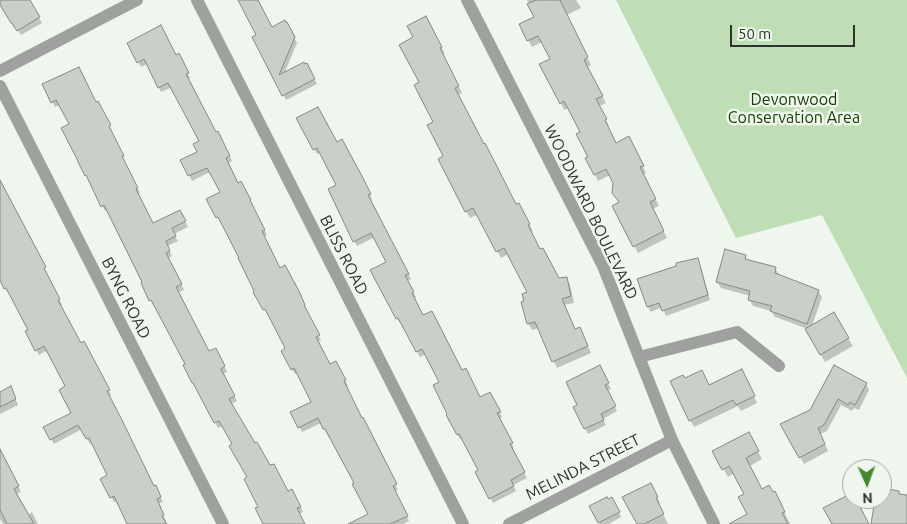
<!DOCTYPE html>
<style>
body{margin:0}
#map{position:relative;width:907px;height:524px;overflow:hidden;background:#eff6ed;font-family:Ubuntu,sans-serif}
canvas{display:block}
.north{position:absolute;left:842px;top:459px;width:50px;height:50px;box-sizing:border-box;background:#eff6ed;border:1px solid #a2a8a1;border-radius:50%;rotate:178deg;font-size:14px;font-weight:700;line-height:20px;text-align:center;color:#2f322e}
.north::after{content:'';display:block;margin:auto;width:18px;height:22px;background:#44882d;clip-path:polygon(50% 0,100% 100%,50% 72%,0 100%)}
.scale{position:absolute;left:730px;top:25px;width:125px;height:22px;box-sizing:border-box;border:2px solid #2f322e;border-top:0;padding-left:6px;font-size:15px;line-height:18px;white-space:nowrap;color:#2f322e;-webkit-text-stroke:4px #eff6ed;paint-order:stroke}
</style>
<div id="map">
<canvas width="907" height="524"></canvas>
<div class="north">N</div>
<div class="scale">50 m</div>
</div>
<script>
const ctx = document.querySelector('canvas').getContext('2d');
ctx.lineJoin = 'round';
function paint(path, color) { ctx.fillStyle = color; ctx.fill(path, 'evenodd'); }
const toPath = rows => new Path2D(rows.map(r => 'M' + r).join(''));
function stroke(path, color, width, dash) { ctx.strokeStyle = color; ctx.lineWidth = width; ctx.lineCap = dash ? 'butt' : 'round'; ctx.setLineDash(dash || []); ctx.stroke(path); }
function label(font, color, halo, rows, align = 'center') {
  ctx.font = font + ' Ubuntu,sans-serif'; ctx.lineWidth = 5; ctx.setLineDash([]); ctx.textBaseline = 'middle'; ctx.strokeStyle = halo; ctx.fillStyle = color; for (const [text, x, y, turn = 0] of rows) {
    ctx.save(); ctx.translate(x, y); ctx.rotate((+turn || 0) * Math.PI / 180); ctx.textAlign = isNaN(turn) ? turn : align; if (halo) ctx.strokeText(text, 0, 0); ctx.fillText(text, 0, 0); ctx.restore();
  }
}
paint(toPath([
 [616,0,907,0,907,378,822,215,736,238]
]), '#bfdeb6');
paint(toPath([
 [0,0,29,0,42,23,21,35,16,27,14,28,0,2],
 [239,0,257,0,272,28,287,24,297,43,284,74,307,65,317,84,286,100,254,38,258,35],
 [527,0,576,0,581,8,567,15,591,65,587,67,606,103,599,106,609,126,607,127,616,144,632,145,646,173,643,175,659,206,652,209,667,238,638,253,614,206,620,203,613,193,614,183,610,175,598,181,595,174,581,132,568,108,564,110,561,103,551,59,542,42,532,47,520,25,535,17],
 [429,24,445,54,443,55,462,93,458,95,516,206,522,211,533,231,530,232,540,251,559,280,566,278,570,285,574,303,564,305,575,330,583,335,591,353,557,368,539,328,532,330,528,323,526,302,529,293,508,254,501,258,478,214,470,218,466,211,444,156,435,122,421,83,414,38],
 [129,43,175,56,181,60,190,78,188,79,216,134,221,138,232,161,227,164,238,184,241,182,253,205,252,206,267,235,264,237,280,269,301,297,307,310,306,311,321,340,318,342,330,366,336,363,348,386,346,387,398,490,395,491,409,521,403,524,351,524,369,515,355,484,329,433,327,434,321,423,302,432,292,413,313,403,298,373,295,374,292,369,283,351,287,349,269,313,267,314,264,309,221,221,220,222,208,200,221,193,210,172,192,181,182,161,199,152,200,142,172,87,161,92,147,64,141,67],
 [44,85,96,104,97,103,112,131,110,132,140,193,138,194,152,225,179,211,188,227,174,234,178,241,167,246,172,256,168,258,184,290,177,293,209,353,219,354,227,372,223,374,237,401,231,404,254,445,288,493,295,496,303,512,299,514,304,524,265,524,249,478,234,445,223,426,218,428,155,304,153,305,142,284,144,283,108,210,105,211,86,175,70,124,60,105,55,107],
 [298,119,336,143,365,185,372,199,370,201,411,279,407,281,416,297,413,299,423,317,462,372,480,398,489,393,502,417,499,419,514,448,512,449,527,478,513,485,516,491,493,503,477,472,479,471,463,438,460,439,448,415,441,382,426,354,420,357,402,322,400,323,397,318,387,262,375,237,357,246,346,225,338,186,321,152,317,154],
 [4,191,47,273,46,274,62,305,60,306,80,344,83,343,111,395,109,397,154,488,158,492,163,502,158,504,166,521,164,522,165,524,129,524,117,501,114,502,111,497,109,476,92,442,90,444,82,429,54,444,45,428,73,414,66,387,48,350,39,355,36,350,30,330,10,292,8,293,0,278,0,193],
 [745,256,748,261,775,268,780,276,818,291,822,297,812,326,833,314,853,346,825,362,806,330,808,329,775,317,771,311,753,306,749,299,750,296,721,288,717,282],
 [697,259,700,264,710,300,666,316,662,307,651,312,648,307],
 [602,372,611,389,607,391,617,411,603,419,606,425,588,434,575,408,579,406],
 [745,377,757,403,741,411,738,406,694,427,690,420,685,379,709,386],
 [866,384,869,390,859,410,854,408,852,411,841,405,827,431,820,434,828,451,804,464,782,424],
 [0,393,13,393,18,405,0,414],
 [748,434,762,459,750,466,762,490,779,501,790,524,749,524,749,515,745,495,733,474,728,477,714,452],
 [0,451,21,492,16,494,28,515,32,512,38,524,3,524,0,519],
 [650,484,660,503,658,504,668,524,638,524],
 [615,503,621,517,609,524,600,524,591,507]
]), '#0003');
const building = toPath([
 [0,0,30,0,40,17,17,31,12,23,11,23,0,5,0,0],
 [238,0,258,0,272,27,285,20,286,23,287,22,295,37,279,75,304,62,305,64,307,63,315,79,282,96,252,37,256,35,238,0],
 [536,0,560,0,588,57,584,60,603,96,596,99,607,119,605,120,616,143,629,136,644,166,640,167,656,199,650,202,664,231,633,247,612,206,619,202,612,193,613,183,606,169,594,175,585,158,588,157,576,134,580,132,564,101,560,104,539,64,550,59,538,36,527,41,519,24,534,17,527,4,536,0],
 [426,16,442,47,440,48,459,86,455,88,484,144,485,143,516,204,519,203,530,224,528,225,540,249,543,248,559,278,567,277,571,296,562,299,575,329,580,327,588,346,552,362,535,322,527,324,521,302,524,301,522,294,527,292,504,248,496,252,473,208,465,212,438,159,443,156,427,125,433,122,414,85,419,82,399,45,413,37,407,26,426,16],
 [161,25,176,55,179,53,189,73,186,74,216,132,218,131,230,156,226,158,238,183,241,181,251,200,250,200,265,230,262,231,280,268,285,265,299,291,305,305,304,305,320,335,316,337,330,364,336,361,346,380,344,381,362,418,363,417,397,484,393,486,408,516,390,524,348,524,368,514,352,484,354,483,325,429,323,429,318,418,298,428,290,412,311,402,294,368,291,370,281,351,285,348,265,309,263,310,253,292,254,291,238,258,239,258,218,217,216,218,206,199,220,192,207,168,188,176,180,160,197,152,193,144,199,141,168,83,158,88,144,59,137,63,127,43,161,25],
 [79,67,96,102,98,101,111,125,109,126,124,156,122,156,138,188,136,189,153,223,180,210,186,221,172,228,176,236,166,241,170,251,166,253,182,284,176,287,209,351,216,348,225,366,221,369,235,396,229,399,255,443,257,442,270,465,274,464,288,491,292,489,301,507,297,508,305,524,263,524,255,508,258,507,244,479,247,477,229,446,232,444,219,421,214,423,193,383,192,383,183,365,185,364,151,300,149,301,141,283,142,282,104,205,101,207,86,175,85,176,78,162,78,161,61,128,69,124,56,100,51,103,42,84,79,67],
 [318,107,337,142,342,139,363,178,371,194,368,195,409,274,405,275,414,292,412,293,423,315,432,311,462,370,466,368,480,397,490,392,501,412,497,413,513,443,510,444,525,472,511,480,514,486,489,499,475,472,478,470,459,434,457,435,446,415,447,414,433,385,439,382,422,349,416,352,398,318,396,319,370,270,386,262,371,233,353,242,328,189,336,185,317,148,313,150,296,118,318,107],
 [0,180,46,267,44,268,60,299,58,300,81,343,84,341,110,390,107,391,122,420,154,486,156,485,161,497,157,499,164,515,162,516,167,524,127,524,114,496,110,498,100,479,107,475,89,438,86,439,78,425,50,440,43,427,71,413,59,390,65,386,44,346,35,351,25,331,28,330,6,288,4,289,0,280,0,180],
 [725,249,746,255,745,259,776,267,775,273,819,290,807,324,770,311,772,306,748,300,750,291,716,282,725,249],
 [698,258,708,295,662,311,659,303,647,307,637,279,676,266,676,263,698,258],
 [834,312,849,338,820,355,805,329,834,312],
 [600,365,609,383,605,385,616,406,601,414,604,420,584,429,573,407,577,405,566,382,600,365],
 [834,365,867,383,855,405,850,402,848,405,838,399,824,425,818,428,825,444,799,458,780,424,810,410,834,365],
 [742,369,755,396,736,405,733,400,689,421,670,381,683,375,685,378,702,370,709,385,742,369],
 [11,386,16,399,0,407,0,392,11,386],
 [749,432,759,451,746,458,762,489,769,485,773,492,775,491,785,512,782,513,788,524,729,524,747,514,738,497,744,494,729,466,722,470,712,451,749,432],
 [0,449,19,486,14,489,34,524,7,524,0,510,0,449],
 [651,483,658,497,656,498,664,514,644,524,637,524,622,497,651,483],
 [882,488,899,491,899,494,907,495,907,524,871,524,875,499,882,499,882,488],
 [852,493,852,499,856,499,869,524,832,524,823,508,852,493],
 [607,497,608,499,612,497,620,512,598,523,589,506,607,497]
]);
paint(building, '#c9d0c7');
stroke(building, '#848a82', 1);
stroke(toPath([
 [197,0,463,524],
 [467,0,603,266,672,440,714,524],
 [0,71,137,0],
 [0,86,223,524],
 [639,357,737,332,779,366],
 [509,524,672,440]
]), '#9ea19e', 12);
label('16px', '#154201', '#eff6ed', [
 ["Devonwood",794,100],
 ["Conservation Area",794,118]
]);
label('16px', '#2f322e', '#eff6ed', [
 ["WOODWARD BOULEVARD",591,212,64],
 ["BLISS ROAD",344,255,63],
 ["BYNG ROAD",126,298,63],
 ["MELINDA STREET",583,467,-27]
]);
</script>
